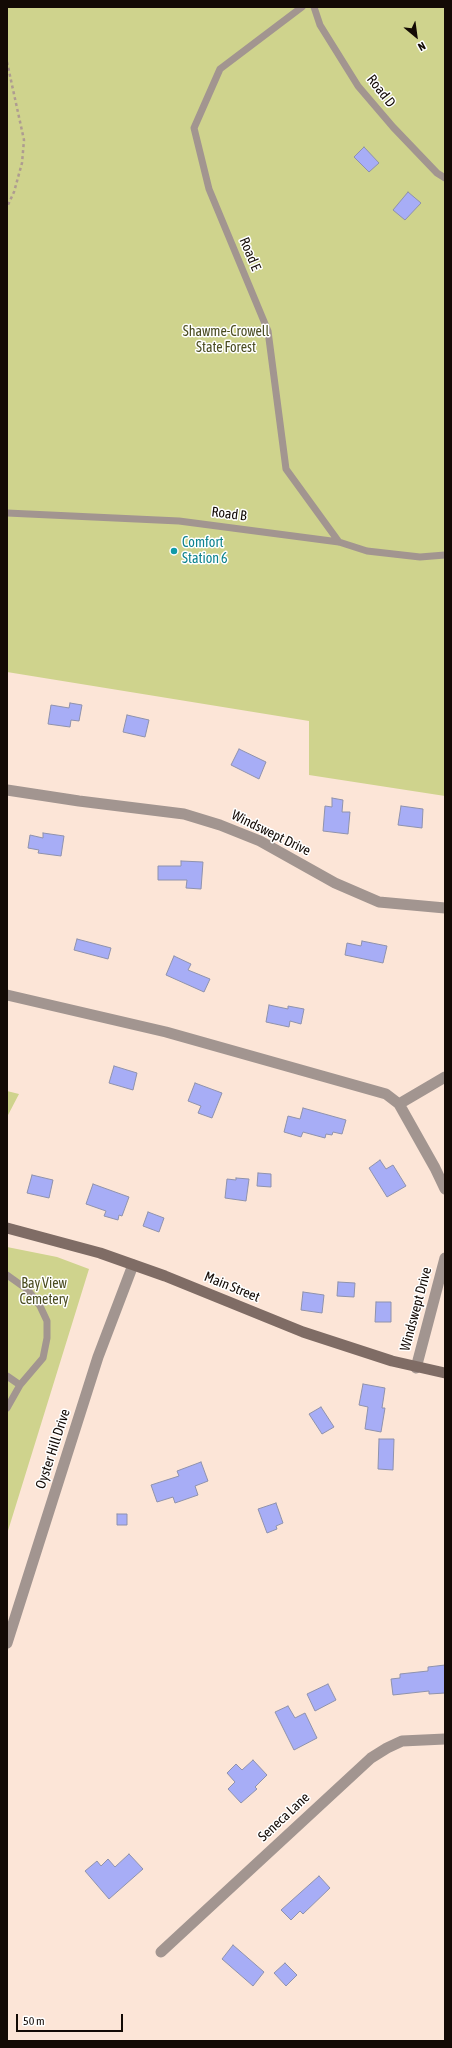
<!DOCTYPE html>
<style>
body{margin:0}
#map{position:relative;width:452px;height:2048px;overflow:hidden;background:#fce5d7;font-family:"Asap Condensed",sans-serif}
canvas{display:block}
.frame{position:absolute;inset:0;border:8px solid #130a05;pointer-events:none}
.north{position:absolute;left:396px;top:16px;width:40px;height:40px;-webkit-text-stroke:3px #fff;paint-order:stroke;rotate:151deg;font-size:11px;font-weight:700;line-height:16px;text-align:center;color:#130a05}
.north::after{content:'';display:block;margin:auto;width:14px;height:18px;background:#130a05;clip-path:polygon(50% 0,100% 100%,50% 72%,0 100%)}
.scale{position:absolute;left:16px;top:2014px;width:107px;height:18px;box-sizing:border-box;border:2px solid #130a05;border-top:0;padding-left:5px;font-size:12px;line-height:14px;white-space:nowrap;color:#130a05;-webkit-text-stroke:3px #fff;paint-order:stroke}
</style>
<div id="map">
<canvas width="452" height="2048"></canvas>
<div class="frame"></div>
<div class="north">N</div>
<div class="scale">50 m</div>
</div>
<script>
const ctx = document.querySelector('canvas').getContext('2d');
ctx.lineJoin = 'round';
function paint(path, color) { ctx.fillStyle = color; ctx.fill(path, 'evenodd'); }
const toPath = rows => new Path2D(rows.map(r => 'M' + r).join(''));
function stroke(path, color, width, dash) { ctx.strokeStyle = color; ctx.lineWidth = width; ctx.lineCap = dash ? 'butt' : 'round'; ctx.setLineDash(dash || []); ctx.stroke(path); }
function label(font, color, halo, rows, align = 'center') {
  ctx.font = font + ' "Asap Condensed",sans-serif'; ctx.lineWidth = 3; ctx.setLineDash([]); ctx.textBaseline = 'middle'; ctx.strokeStyle = halo; ctx.fillStyle = color; for (const [text, x, y, turn = 0] of rows) {
    ctx.save(); ctx.translate(x, y); ctx.rotate((+turn || 0) * Math.PI / 180); ctx.textAlign = isNaN(turn) ? turn : align; if (halo) ctx.strokeText(text, 0, 0); ctx.fillText(text, 0, 0); ctx.restore();
  }
}
paint(toPath([
 [7,7,445,7,445,796,309,775,309,721,7,672],
 [7,1091,19,1094,7,1117],
 [7,1247,57,1257,89,1269,7,1534]
]), '#cfd38d');
const building = toPath([
 [364,147,379,163,369,172,354,157,364,147],
 [408,192,421,203,405,220,393,210,408,192],
 [70,703,82,705,79,721,71,720,70,727,48,724,51,705,69,708,70,703],
 [127,715,149,720,145,737,123,732,127,715],
 [239,749,266,762,259,779,231,765,239,749],
 [332,798,343,800,342,812,350,812,348,834,323,831,325,806,332,807,332,798],
 [401,806,423,809,422,828,398,825,401,806],
 [43,833,64,836,61,856,38,853,39,850,28,848,30,835,43,838,43,833],
 [181,861,203,862,201,889,186,888,187,880,158,880,158,866,181,866,181,861],
 [77,939,111,948,108,959,74,950,77,939],
 [362,941,387,946,383,963,345,955,347,943,361,946,362,941],
 [174,956,191,964,188,970,210,979,204,992,166,975,174,956],
 [269,1005,288,1009,288,1006,304,1009,301,1024,290,1021,289,1027,266,1022,269,1005],
 [114,1066,137,1073,133,1090,109,1083,114,1066],
 [195,1083,222,1093,212,1118,198,1113,201,1106,188,1101,195,1083],
 [303,1108,346,1120,342,1134,333,1132,332,1135,326,1134,325,1138,303,1132,301,1137,284,1132,288,1116,300,1119,303,1108],
 [380,1160,386,1169,393,1165,406,1186,387,1197,369,1168,380,1160],
 [258,1173,271,1174,271,1187,257,1186,258,1173],
 [32,1175,53,1180,49,1198,27,1193,32,1175],
 [236,1178,249,1179,246,1201,225,1198,227,1179,236,1180,236,1178],
 [93,1184,129,1197,122,1216,119,1215,118,1220,104,1216,106,1211,86,1204,93,1184],
 [148,1212,164,1218,159,1232,143,1226,148,1212],
 [338,1282,355,1283,354,1297,337,1296,338,1282],
 [303,1292,324,1295,322,1313,301,1310,303,1292],
 [376,1302,391,1302,391,1322,375,1322,376,1302],
 [363,1384,385,1388,382,1408,385,1408,381,1432,365,1429,368,1407,359,1405,363,1384],
 [321,1407,334,1427,322,1434,309,1414,321,1407],
 [379,1439,394,1439,393,1470,378,1469,379,1439],
 [201,1462,208,1481,195,1486,198,1495,175,1503,173,1497,157,1502,151,1485,179,1476,177,1471,201,1462],
 [276,1503,283,1523,276,1526,277,1529,267,1533,258,1509,276,1503],
 [117,1514,127,1514,127,1525,117,1525,117,1514],
 [445,1665,445,1693,429,1694,429,1691,393,1695,391,1679,400,1678,400,1674,428,1671,428,1667,445,1665],
 [328,1684,336,1700,315,1711,307,1694,328,1684],
 [288,1706,295,1718,305,1713,317,1738,294,1750,275,1712,288,1706],
 [253,1760,267,1775,255,1787,257,1789,241,1803,228,1789,235,1782,227,1773,236,1764,242,1770,253,1760],
 [129,1854,143,1869,109,1899,85,1871,97,1861,101,1866,108,1859,115,1867,129,1854],
 [319,1876,330,1888,303,1914,300,1911,291,1920,281,1910,319,1876],
 [233,1945,264,1972,253,1986,222,1959,233,1945],
 [285,1963,297,1975,286,1986,274,1973,285,1963]
]);
paint(building, '#a7adf6');
stroke(building, '#8f92ac', 1);
stroke(toPath([
 [7,62,24,140,22,163,14,192,7,207]
]), '#ae9c91', 2.5, [3, 3]);
stroke(toPath([
 [302,7,220,69,194,128,209,189,268,331,286,469,339,542],
 [314,7,320,25,358,86,393,127,437,173,445,178],
 [7,513,179,521,339,542,367,551,420,557,445,555],
 [7,1275,28,1290,40,1306,47,1321,47,1338,43,1358,20,1385,7,1408],
 [7,1376,20,1385]
]), '#a29590', 7);
stroke(toPath([
 [7,790,79,801,184,814,220,825,260,841,335,883,379,902,445,908],
 [7,995,166,1032,386,1094,399,1104,435,1168,445,1189],
 [399,1104,445,1077],
 [416,1368,445,1258],
 [7,1643,98,1357,133,1265],
 [161,1952,371,1758,387,1748,402,1741,445,1739]
]), '#a29590', 11);
stroke(toPath([
 [7,1228,100,1253,165,1276,303,1332,392,1361,445,1373]
]), '#7f6c65', 11);
for (const [x, y, r, color] of [
 [174,551,4,"#0f9aa8"]
]) { const dot = new Path2D(); dot.arc(x, y, r, 0, 2 * Math.PI); ctx.fillStyle = color; ctx.fill(dot); stroke(dot, '#fff', 1.5); }
label('14px', '#130a05', '#fff', [
 ["Road D",381,91,52],
 ["Road E",250,254,67],
 ["Road B",229,514,7],
 ["Windswept Drive",271,833,26],
 ["Main Street",232,1287,22],
 ["Windswept Drive",416,1309,-75],
 ["Oyster Hill Drive",53,1449,-72],
 ["Seneca Lane",284,1817,-43]
]);
label('14px', '#4a4c21', '#fff', [
 ["Shawme-Crowell",226,332],
 ["State Forest",226,348],
 ["Bay View",44,1284],
 ["Cemetery",44,1300]
]);
label('14px', '#0d838f', '#fff', [
 ["Comfort",182,543],
 ["Station 6",182,559]
], 'left');
</script>
